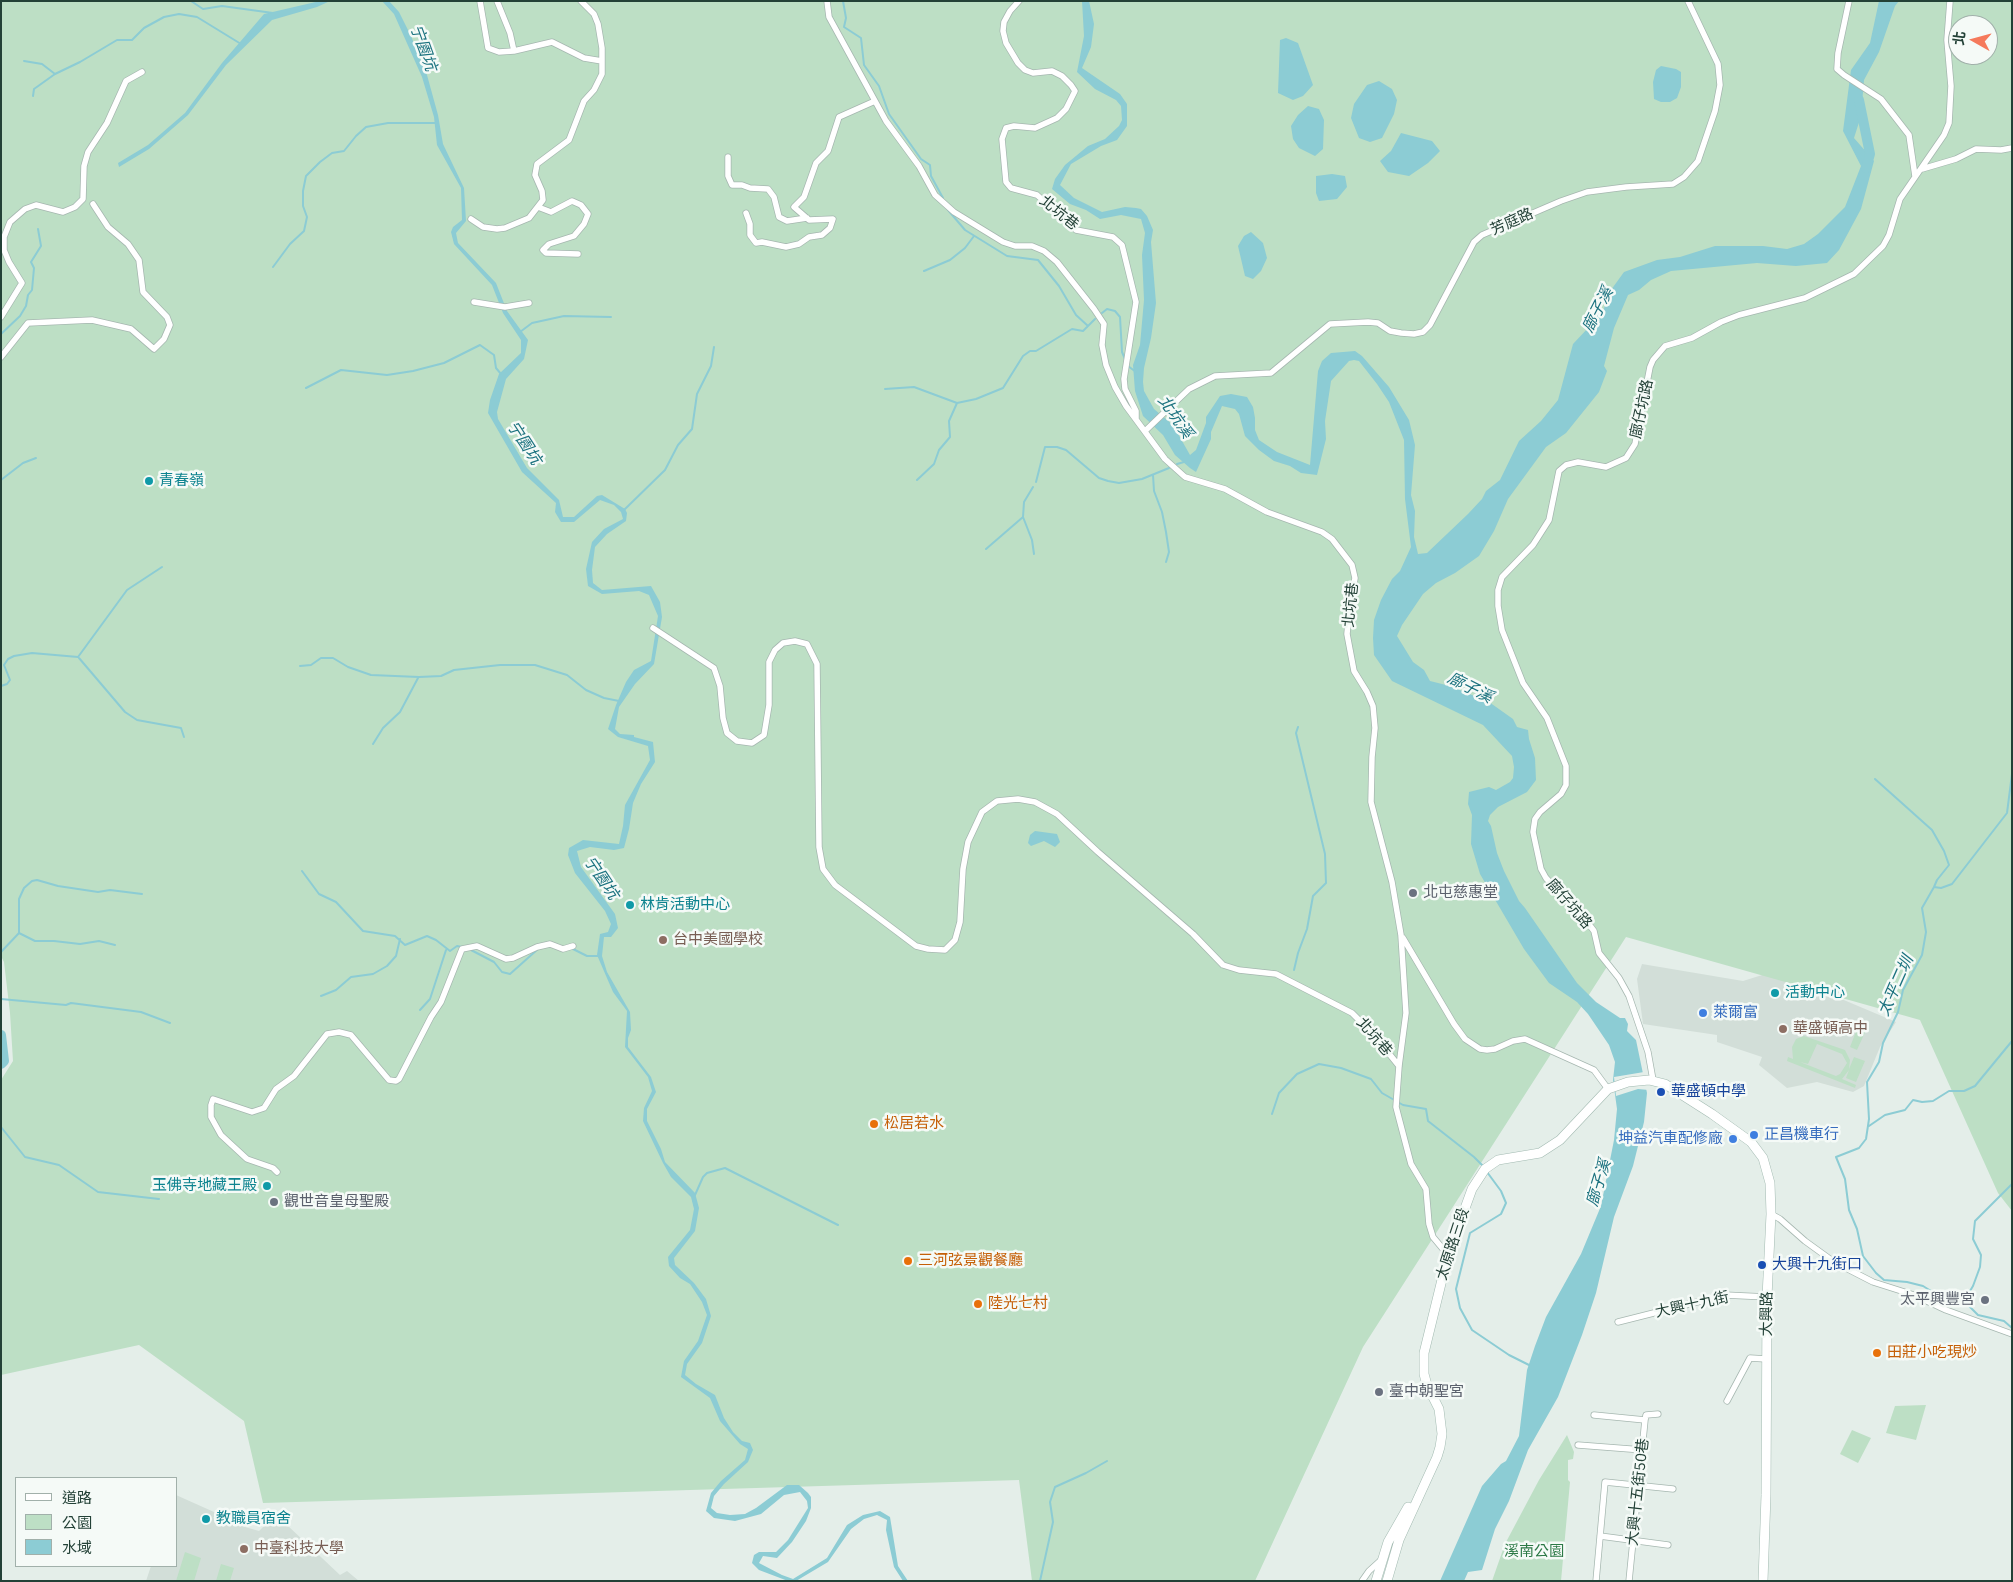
<!DOCTYPE html>
<meta charset="utf-8">
<style>
body{margin:0}
#map{position:relative;width:2013px;height:1582px;overflow:hidden;background:#e4eee9;font-family:"IBM Plex Sans","Noto Sans TC",sans-serif}
canvas{display:block}
.frame{position:absolute;inset:0;border:2px solid #234137;pointer-events:none}
.legend{position:absolute;left:15px;top:1477px;width:162px;height:90px;box-sizing:border-box;background:#f5faf7;border:1px solid #a1b0aa;margin:0;padding:6px 9px;list-style:none;font-size:15px;color:#234137}
.legend li{display:flex;align-items:center;gap:10px;height:25px}
.legend b{width:25px;border:1px solid #a1b0aa}
.north{position:absolute;left:1948px;top:15px;width:50px;height:50px;box-sizing:border-box;background:#f5faf7;border:1px solid #a1b0aa;border-radius:50%;rotate:277deg;font-size:14px;font-weight:700;line-height:20px;text-align:center;color:#234137}
.north::after{content:'';display:block;margin:auto;width:18px;height:22px;background:#f57a5c;clip-path:polygon(50% 0,100% 100%,50% 72%,0 100%)}
</style>
<div id="map">
<canvas width="2013" height="1582"></canvas>
<div class="frame"></div>
<ul class="legend">
<li><b style="height:6px;background:#fff"></b>道路</li>
<li><b style="height:14px;background:#bddfc5"></b>公園</li>
<li><b style="height:14px;background:#8cccd4"></b>水域</li>
</ul>
<div class="north">北</div>
</div>
<script>
const ctx = document.querySelector('canvas').getContext('2d');
ctx.lineJoin = 'round';
function paint(path, color) { ctx.fillStyle = color; ctx.fill(path, 'evenodd'); }
const toPath = rows => new Path2D(rows.map(r => 'M' + r).join(''));
function stroke(path, color, width, dash) { ctx.strokeStyle = color; ctx.lineWidth = width; ctx.lineCap = dash ? 'butt' : 'round'; ctx.setLineDash(dash || []); ctx.stroke(path); }
function label(font, color, halo, rows, align = 'center') {
  ctx.font = font + ' "IBM Plex Sans","Noto Sans TC",sans-serif'; ctx.lineWidth = 5; ctx.setLineDash([]); ctx.textBaseline = 'middle'; ctx.strokeStyle = halo; ctx.fillStyle = color; for (const [text, x, y, turn = 0] of rows) {
    ctx.save(); ctx.translate(x, y); ctx.rotate((+turn || 0) * Math.PI / 180); ctx.textAlign = isNaN(turn) ? turn : align; if (halo) ctx.strokeText(text, 0, 0); ctx.fillText(text, 0, 0); ctx.restore();
  }
}
paint(toPath([
 [1642,964,1743,981,1775,971,1896,1022,1880,1047,1864,1086,1853,1092,1817,1082,1787,1088,1759,1065,1762,1057,1717,1042,1717,1035,1643,1024,1637,979],
 [176,1495,214,1512,217,1519,259,1531,266,1524,269,1508,340,1575,347,1571,359,1581,146,1581,151,1566,176,1566]
]), '#d2ded8');
paint(toPath([
 [1,1,2012,1,2012,1211,1998,1193,1920,1020,1626,937,1363,1347,1255,1581,1032,1581,1019,1480,263,1503,244,1421,139,1345,1,1375,1,1080,13,1061,10,1013,4,962,1,956],
 [1958,25,1988,25,1988,55,1958,55],
 [1859,1024,1867,1028,1857,1050,1850,1047],
 [1804,1036,1845,1050,1850,1060,1849,1069,1854,1057,1865,1061,1856,1082,1846,1078,1849,1070,1842,1079,1856,1085,1855,1088,1787,1061,1788,1057,1793,1059,1792,1047,1796,1039],
 [1817,1044,1842,1054,1847,1063,1840,1074,1836,1076,1800,1062,1808,1064],
 [1926,1405,1916,1440,1886,1433,1895,1406],
 [1852,1430,1871,1438,1858,1463,1840,1454],
 [1567,1435,1574,1452,1573,1459,1568,1460,1568,1480,1570,1482,1561,1581,1492,1581,1505,1544,1539,1480],
 [185,1552,201,1558,194,1581,176,1581],
 [221,1564,234,1568,230,1581,216,1581]
]), '#bddfc5');
paint(toPath([
 [320,1,330,1,317,7,272,20,226,65,188,115,149,149,119,167,118,163,148,145,185,113,222,63,264,14],
 [382,1,389,1,399,12,411,36,427,75,438,115,443,144,464,188,466,221,456,233,458,243,496,283,507,311,528,340,524,359,506,379,497,412,498,419,527,468,559,500,563,517,574,517,597,496,602,495,625,509,627,513,626,521,607,534,595,547,592,570,593,583,602,590,651,586,660,602,662,617,654,664,635,684,619,707,615,729,620,734,634,735,634,737,653,742,655,762,641,784,633,803,629,829,624,848,614,850,590,847,577,851,581,867,615,914,618,928,611,937,604,937,602,956,607,972,630,1012,631,1030,628,1038,628,1047,651,1077,656,1092,647,1109,647,1121,661,1149,665,1162,695,1193,699,1208,695,1231,674,1258,675,1265,694,1283,706,1299,711,1316,702,1343,687,1364,685,1375,696,1384,715,1395,724,1418,733,1432,742,1441,750,1443,753,1450,748,1462,724,1484,714,1496,711,1508,717,1513,730,1515,745,1514,756,1508,787,1485,799,1485,808,1493,811,1497,811,1508,806,1521,792,1542,777,1558,763,1556,759,1563,782,1575,793,1579,827,1558,847,1525,863,1515,880,1511,890,1517,898,1566,908,1581,903,1581,894,1567,886,1530,887,1520,877,1515,864,1519,851,1529,828,1562,796,1581,788,1581,759,1570,752,1563,754,1555,759,1552,776,1552,788,1540,808,1508,807,1501,800,1492,784,1495,761,1514,735,1521,714,1518,706,1511,711,1493,721,1481,745,1460,748,1449,740,1444,720,1421,710,1398,681,1377,684,1361,698,1341,707,1315,702,1302,690,1284,680,1278,669,1266,668,1257,690,1230,694,1209,691,1197,671,1177,663,1163,643,1121,644,1108,652,1091,648,1077,625,1047,627,1011,613,992,597,955,600,934,608,932,611,924,605,911,575,873,568,855,569,848,583,840,619,844,623,826,625,805,650,760,648,746,618,737,608,729,616,705,626,682,634,670,651,661,658,616,649,595,639,591,602,594,588,586,586,569,592,542,604,529,623,519,621,512,614,505,600,500,574,522,561,522,555,512,556,503,522,472,488,413,490,400,499,374,521,353,521,340,503,313,492,285,454,244,451,232,453,227,462,220,461,188,437,145,434,117,422,77,394,14],
 [1082,1,1089,1,1094,24,1091,47,1082,68,1120,94,1127,104,1127,126,1117,140,1101,146,1071,164,1060,185,1074,198,1102,212,1125,207,1136,208,1141,209,1147,216,1153,230,1151,242,1156,303,1151,338,1144,368,1143,382,1144,391,1154,409,1173,425,1190,455,1196,450,1206,423,1206,417,1220,396,1231,394,1247,397,1253,407,1255,418,1255,430,1259,440,1277,452,1310,465,1318,371,1322,361,1331,353,1355,351,1362,356,1389,387,1409,420,1415,445,1411,495,1415,511,1414,537,1418,554,1427,553,1468,514,1482,499,1486,491,1500,480,1519,441,1541,421,1558,400,1573,344,1589,327,1595,316,1603,311,1611,290,1624,272,1657,260,1680,257,1715,246,1763,246,1787,249,1804,244,1818,234,1845,207,1861,166,1843,131,1851,70,1870,43,1879,1,1899,1,1895,6,1879,52,1864,80,1861,116,1854,138,1874,161,1861,209,1839,250,1827,263,1796,266,1757,263,1671,271,1651,280,1639,290,1628,295,1614,328,1604,366,1607,371,1599,392,1566,433,1546,447,1508,499,1494,531,1479,556,1455,573,1436,583,1423,594,1402,625,1397,636,1413,662,1424,670,1430,681,1450,686,1489,702,1513,719,1517,727,1528,730,1529,739,1535,758,1536,780,1527,792,1498,807,1490,815,1488,821,1491,826,1497,853,1504,871,1519,901,1525,908,1577,983,1596,1002,1620,1018,1625,1018,1628,1024,1627,1031,1636,1040,1647,1093,1644,1122,1633,1166,1614,1217,1596,1293,1582,1335,1558,1397,1528,1450,1509,1501,1495,1529,1482,1570,1468,1572,1464,1581,1440,1581,1482,1486,1501,1464,1506,1461,1519,1436,1527,1370,1535,1346,1546,1317,1581,1254,1601,1206,1614,1140,1617,1109,1613,1080,1615,1062,1609,1045,1588,1014,1577,1002,1549,983,1524,949,1480,874,1471,844,1472,815,1468,804,1469,792,1489,787,1496,790,1510,782,1513,778,1514,767,1512,756,1483,725,1392,681,1374,655,1373,638,1374,620,1381,600,1392,579,1400,571,1411,547,1405,499,1404,440,1389,402,1377,384,1359,361,1354,360,1349,361,1331,381,1325,421,1326,439,1317,475,1301,473,1290,466,1274,461,1259,450,1245,436,1239,414,1235,409,1222,406,1211,432,1211,439,1196,472,1190,468,1175,455,1163,435,1143,416,1135,391,1133,365,1140,345,1144,300,1142,255,1145,233,1141,219,1121,215,1100,219,1086,210,1070,204,1052,189,1055,179,1065,165,1088,146,1105,139,1119,126,1122,120,1121,106,1116,100,1095,89,1077,72,1084,36],
 [1286,38,1298,43,1313,85,1303,96,1293,100,1278,93,1280,40],
 [1661,66,1676,69,1681,72,1681,87,1677,98,1670,102,1661,102,1654,99,1653,82,1656,70],
 [1379,81,1392,89,1397,100,1394,114,1382,138,1370,142,1359,138,1351,118,1354,104,1367,85],
 [1308,106,1319,109,1324,120,1323,149,1315,156,1299,148,1293,139,1291,126,1298,115],
 [1401,133,1432,141,1440,151,1428,163,1409,176,1388,172,1380,161,1391,151],
 [1332,174,1345,176,1347,187,1337,199,1319,201,1316,193,1316,176],
 [1251,232,1263,243,1267,258,1261,271,1253,279,1245,276,1238,246,1244,236],
 [1035,831,1057,834,1060,842,1055,847,1044,841,1031,846,1028,843,1030,835]
]), '#8cccd4');
paint(toPath([
 [1644,1072,1649,1090,1638,1089,1616,1096,1614,1077]
]), '#e4eee9');
stroke(toPath([
 [191,1,203,9,222,6,273,13],
 [843,1,846,18,844,27,861,38,864,65,879,86,889,114,921,159,930,165,931,176,943,198],
 [24,61,42,64,55,74],
 [33,96,34,89,55,74,80,62,117,40,132,40,144,28,164,17,179,14,197,17,241,44],
 [948,210,965,230,1007,256,1038,260,1059,286,1076,315,1088,326,1095,319],
 [273,267,290,244,304,231,307,217,303,206,303,191,306,176,320,162,332,153,344,151,356,136,366,127,388,123,437,123],
 [924,271,950,260,965,248,974,236],
 [1102,313,1107,309,1115,311,1120,317,1122,352,1125,359],
 [520,332,532,323,564,316,611,317],
 [1,334,20,316,26,306,28,295,32,290,34,268,31,262,41,246,38,229],
 [1128,366,1136,372],
 [306,388,341,370,387,375,413,371,444,363,480,345,494,355,496,368,501,374],
 [885,389,914,387,957,403],
 [1177,464,1184,462],
 [1153,475,1154,491,1162,512,1166,532,1169,552,1166,562],
 [1,480,23,463,36,458],
 [917,480,934,464,939,450,950,437,949,421,957,403,976,399,1003,388,1023,356,1030,351,1036,351,1072,329,1083,331,1088,326],
 [1036,482,1045,447,1057,447,1066,450,1099,478,1108,481,1119,483,1142,479,1169,468],
 [624,510,665,470,678,445,692,429,697,394,711,366,714,347],
 [1023,517,1032,540,1034,554],
 [986,549,1023,517,1024,502,1033,487],
 [79,658,125,712,137,720,181,728,184,737],
 [300,666,311,665,321,658,333,658,348,667,371,675,419,677,441,676,454,670,500,665,535,665,567,675,586,690,604,698,619,701],
 [1,686,7,684,10,680,4,665,8,659,14,656,32,653,78,657,127,590,162,567],
 [373,744,383,728,400,712,418,678],
 [2012,774,2007,813,1952,884,1941,888,1934,887,1922,908,1926,932,1922,955,1903,990,1898,1012,1883,1043,1879,1062,1867,1082,1869,1119,1866,1139,1859,1148,1836,1157,1845,1179,1849,1210,1857,1229,1863,1256,1876,1273,1884,1280,1907,1282,1923,1286,1939,1296,1964,1301,1978,1315,2004,1321,2012,1328],
 [1875,779,1932,830,1944,851,1949,865,1937,880,1934,887],
 [302,871,319,894,336,902,363,931,395,936,405,945,427,936,436,940,450,951,457,946,462,947],
 [19,933,19,899,24,888,32,881,37,880,58,886,98,892,110,890,142,894],
 [573,949,587,956,599,956],
 [471,950,494,962,502,972,510,974,538,949],
 [1,952,19,933,35,941,54,941,80,944,99,941,115,945],
 [1294,970,1298,953,1307,929,1313,896,1326,883,1325,854,1296,733,1298,727],
 [321,996,336,990,351,977,373,974,387,966,396,956,400,939],
 [1,999,66,1005,71,1003,141,1012,170,1023],
 [420,1010,430,999,446,950],
 [1272,1114,1279,1093,1297,1074,1319,1064,1341,1068,1371,1079,1382,1093,1403,1105,1426,1109,1428,1121,1474,1157,1483,1166],
 [1869,1126,1885,1115,1905,1110,1913,1100,1922,1102,1933,1101,1949,1091,1964,1091,1975,1086,2012,1041],
 [1,1127,25,1157,59,1165,98,1192,159,1199],
 [1487,1172,1501,1191,1506,1203,1501,1214,1470,1233,1456,1289,1460,1308,1472,1330,1509,1355,1529,1365],
 [695,1195,703,1177,707,1173,725,1168,838,1225],
 [1964,1301,1973,1286,1980,1267,1981,1255,1973,1239,1975,1221,2012,1184],
 [1040,1581,1053,1522,1050,1502,1055,1487,1086,1473,1107,1461]
]), '#8cccd4', 2);
stroke(toPath([
 [1859,100,1870,154,1866,168],
 [1,1035,4,1061,1,1064]
]), '#8cccd4', 10);
const minor = toPath([
 [480,1,488,48,499,52,514,51,552,42,584,58,602,61],
 [497,1,510,33,514,51],
 [827,1,829,17,886,121,919,166,935,195,954,212,1003,242,1015,246,1032,246,1044,251,1057,262,1094,309,1104,324,1102,345,1106,365,1115,387,1126,406,1165,459,1185,477,1225,489,1267,512,1322,532,1332,539,1352,565,1355,578,1349,613,1347,634,1354,671,1367,692,1373,706,1375,728,1372,757,1371,802,1392,882,1401,935,1406,1013,1399,1066,1396,1107,1411,1164,1426,1189,1429,1224,1433,1237,1448,1255],
 [1019,1,1010,11,1004,22,1003,31,1006,43,1018,63,1025,70,1033,73,1052,71,1062,76,1071,85,1075,91,1066,109,1057,118,1035,128,1014,126,1006,128,1002,139,1006,182,1011,188,1037,195,1076,230,1113,237,1122,245,1136,302,1124,379,1125,389,1136,411,1136,419],
 [1849,1,1838,53,1837,69,1844,75,1881,99,1909,135,1915,176],
 [728,157,728,176,732,185,742,185,750,188,768,189,774,197,779,217,787,221,807,218],
 [1922,169,1956,159,1976,149,2001,150,2012,148],
 [538,207,551,212,572,201,581,205,588,214,584,224,574,236,549,244,543,250,546,253,578,254],
 [746,213,750,224,750,235,756,243,762,242,786,247,799,244,809,237,822,235,830,228,833,219,809,220,794,207,804,197,816,163,828,151,839,117,875,101],
 [471,219,483,227,497,229,505,228,529,218,543,200,542,191,535,175,537,164,569,140,584,101,594,90,602,74,602,48,598,24,594,14,581,1],
 [474,302,505,307,529,303],
 [1,317,22,283,9,262,4,250,4,237,10,222,25,209,36,205,63,212,75,207,83,199,84,166,88,152,107,123,126,81,142,72],
 [1,357,28,323,92,320,131,329,154,349,164,339,170,325,167,317,143,292,139,260,128,244,108,227,93,204],
 [1145,431,1189,389,1215,376,1271,373,1330,324,1368,322,1378,323,1390,331,1401,333,1414,334,1423,332,1430,325,1474,242,1482,235,1561,201,1587,192,1626,187,1673,184,1684,177,1698,161,1715,111,1720,85,1718,64,1688,1],
 [653,628,714,668,720,686,723,718,727,733,737,741,752,743,764,735,769,705,769,662,775,650,783,643,795,641,807,644,817,664,819,847,823,869,835,885,916,946,928,949,945,950,955,940,960,922,963,869,968,842,982,812,997,801,1018,799,1035,802,1057,814,1098,852,1193,934,1223,965,1239,970,1276,974,1352,1013,1374,1035,1399,1066],
 [1403,938,1454,1024,1465,1039,1480,1049,1487,1050,1495,1049,1513,1041,1525,1039,1594,1070,1608,1089],
 [1653,1080,1648,1052,1629,996,1619,978,1599,953,1594,931,1588,923,1546,878,1541,869,1533,832,1535,819,1540,812,1561,794,1566,785,1566,766,1547,718,1523,683,1502,630,1498,606,1498,590,1502,577,1533,545,1549,520,1559,471,1566,465,1578,462,1606,467,1626,458,1635,444,1650,367,1653,360,1665,346,1692,338,1721,322,1739,315,1805,298,1854,274,1883,246,1889,235,1900,199,1944,135,1949,123,1951,86,1947,40,1950,1],
 [277,1172,273,1168,247,1159,221,1135,211,1117,211,1105,213,1099,252,1112,264,1108,276,1089,294,1076,327,1034,339,1032,351,1035,389,1080,396,1081,399,1079,431,1017,441,1002,462,949,477,946,506,959,513,958,537,947,550,944,563,949,573,946],
 [1771,1214,1780,1219,1805,1241,1834,1262,1873,1282,1914,1295,1946,1310,2012,1334],
 [1618,1322,1725,1295,1767,1297],
 [1727,1401,1750,1358,1766,1359],
 [1594,1415,1645,1420],
 [1578,1445,1643,1450],
 [1600,1536,1668,1545],
 [1362,1581,1369,1571,1380,1561],
 [1596,1581,1605,1482,1673,1489],
 [1629,1581,1645,1420,1646,1415,1658,1414]
]);
const secondary = toPath([
 [1376,1581,1388,1542,1408,1507],
 [1387,1581,1399,1540,1437,1457,1440,1447,1442,1434,1439,1409,1427,1385,1424,1374,1424,1353,1448,1255,1472,1189,1485,1169,1498,1160,1540,1153,1560,1140,1608,1089,1628,1082,1649,1080,1665,1084,1712,1114,1751,1142,1763,1158,1770,1183,1771,1214,1767,1297,1766,1495,1763,1581]
]);
stroke(minor, '#a6b7b0', 7);
stroke(secondary, '#a2bab1', 10);
stroke(minor, '#fff', 5.5);
stroke(secondary, '#fff', 9);
for (const [x, y, r, color] of [
 [149,481,5,"#0f9aa8"],
 [1413,893,5,"#6b7280"],
 [630,905,5,"#0f9aa8"],
 [663,940,5,"#8d6e63"],
 [1775,993,5,"#0f9aa8"],
 [1703,1013,5,"#3f7fe0"],
 [1783,1029,5,"#8d6e63"],
 [1661,1092,5,"#1a4fb4"],
 [874,1124,5,"#e8710a"],
 [1754,1135,5,"#3f7fe0"],
 [1733,1139,5,"#3f7fe0"],
 [267,1186,5,"#0f9aa8"],
 [274,1202,5,"#6b7280"],
 [908,1261,5,"#e8710a"],
 [1762,1265,5,"#1a4fb4"],
 [1985,1300,5,"#6b7280"],
 [978,1304,5,"#e8710a"],
 [1877,1353,5,"#e8710a"],
 [1379,1392,5,"#6b7280"],
 [206,1519,5,"#0f9aa8"],
 [244,1549,5,"#8d6e63"]
]) { const dot = new Path2D(); dot.arc(x, y, r, 0, 2 * Math.PI); ctx.fillStyle = color; ctx.fill(dot); stroke(dot, '#f5faf7', 2); }
label('15px', '#234137', '#f5faf7', [
 ["北坑巷",1059,213,39],
 ["芳庭路",1512,222,-24],
 ["廍仔坑路",1642,409,-78],
 ["北坑巷",1351,605,-84],
 ["廍仔坑路",1569,904,49],
 ["北坑巷",1374,1037,49],
 ["太原路三段",1453,1244,-72],
 ["大興十九街",1692,1305,-12],
 ["大興路",1767,1314,-89],
 ["大興十五街50巷",1638,1492,-84]
]);
label('15px', '#0d838f', '#f5faf7', [
 ["青春嶺",159,481],
 ["林肯活動中心",640,905],
 ["活動中心",1785,993],
 ["玉佛寺地藏王殿",257,1186,"right"],
 ["教職員宿舍",216,1519]
], 'left');
label('15px', '#5b616d', '#f5faf7', [
 ["北屯慈惠堂",1423,893],
 ["觀世音皇母聖殿",284,1202],
 ["太平興豐宮",1975,1300,"right"],
 ["臺中朝聖宮",1389,1392]
], 'left');
label('15px', '#785e54', '#f5faf7', [
 ["台中美國學校",673,940],
 ["華盛頓高中",1793,1029],
 ["中臺科技大學",254,1549]
], 'left');
label('15px', '#366cbe', '#f5faf7', [
 ["萊爾富",1713,1013],
 ["正昌機車行",1764,1135],
 ["坤益汽車配修廠",1723,1139,"right"]
], 'left');
label('15px', '#164399', '#f5faf7', [
 ["華盛頓中學",1671,1092],
 ["大興十九街口",1772,1265]
], 'left');
label('15px', '#c56008', '#f5faf7', [
 ["松居若水",884,1124],
 ["三河弦景觀餐廳",918,1261],
 ["陸光七村",988,1304],
 ["田莊小吃現炒",1887,1353]
], 'left');
label('15px', '#2c7946', '#f5faf7', [
 ["溪南公園",1534,1552]
]);
label('italic 16px', '#1b727f', '#f5faf7', [
 ["宁園坑",423,48,70],
 ["廍子溪",1598,310,-63],
 ["北坑溪",1175,417,55],
 ["宁園坑",524,443,57],
 ["廍子溪",1470,688,27],
 ["宁園坑",601,878,56],
 ["太平二圳",1896,986,-66],
 ["廍子溪",1599,1183,-73]
]);
</script>
